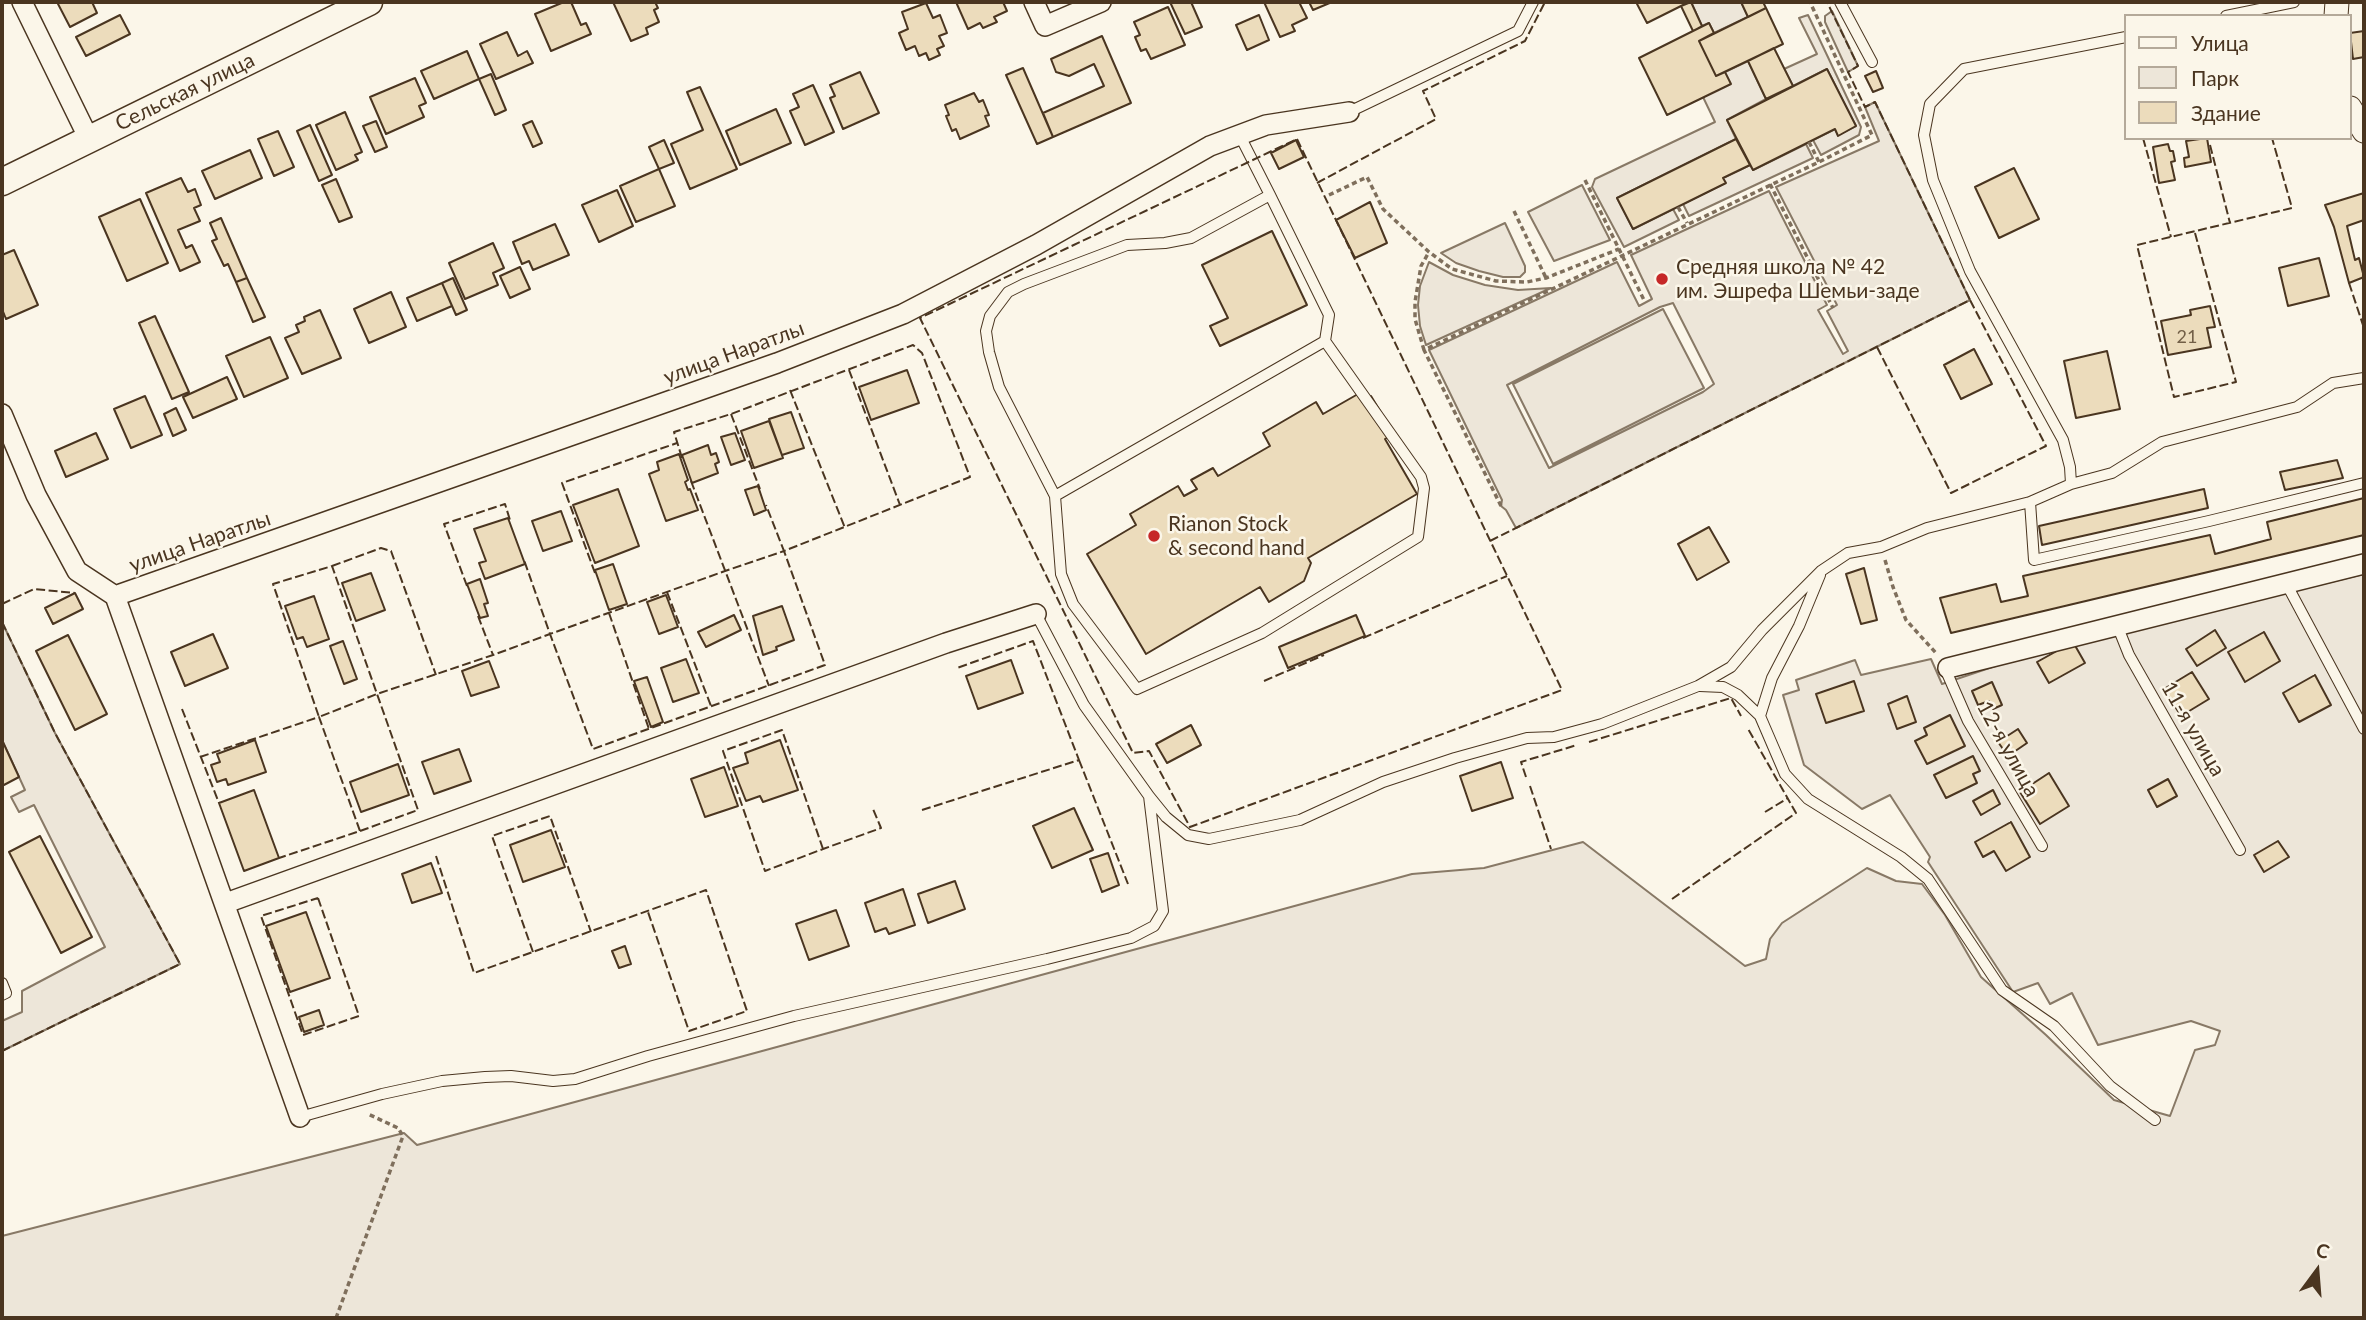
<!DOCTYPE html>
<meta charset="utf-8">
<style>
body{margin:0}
#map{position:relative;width:2366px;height:1320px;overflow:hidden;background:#fbf6e9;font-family:Lato,sans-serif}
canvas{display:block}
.frame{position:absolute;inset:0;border:4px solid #4a3520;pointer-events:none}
.legend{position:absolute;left:2124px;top:14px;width:228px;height:126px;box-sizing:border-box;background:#fbf6e9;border:2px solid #b4a999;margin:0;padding:9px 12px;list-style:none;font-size:21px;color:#4a3520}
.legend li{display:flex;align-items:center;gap:14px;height:35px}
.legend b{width:35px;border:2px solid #b4a999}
.north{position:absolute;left:2282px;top:1236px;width:70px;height:70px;-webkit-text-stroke:5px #fbf6e9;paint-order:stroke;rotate:16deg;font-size:19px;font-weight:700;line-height:28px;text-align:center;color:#4a3520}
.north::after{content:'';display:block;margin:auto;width:24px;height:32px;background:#4a3520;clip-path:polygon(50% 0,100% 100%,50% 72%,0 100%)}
</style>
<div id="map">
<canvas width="2366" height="1320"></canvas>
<div class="frame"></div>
<ul class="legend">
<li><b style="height:9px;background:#fbf6e9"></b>Улица</li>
<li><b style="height:19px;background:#ede6d9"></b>Парк</li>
<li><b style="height:19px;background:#ecdcbc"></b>Здание</li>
</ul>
<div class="north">С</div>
</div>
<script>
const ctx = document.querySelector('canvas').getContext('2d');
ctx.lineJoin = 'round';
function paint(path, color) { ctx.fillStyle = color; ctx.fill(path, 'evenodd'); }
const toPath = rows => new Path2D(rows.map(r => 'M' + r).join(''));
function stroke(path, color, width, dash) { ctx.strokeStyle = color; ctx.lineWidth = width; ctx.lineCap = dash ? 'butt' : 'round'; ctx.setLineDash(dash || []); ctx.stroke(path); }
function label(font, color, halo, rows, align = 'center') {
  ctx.font = font + ' Lato,sans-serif'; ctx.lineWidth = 5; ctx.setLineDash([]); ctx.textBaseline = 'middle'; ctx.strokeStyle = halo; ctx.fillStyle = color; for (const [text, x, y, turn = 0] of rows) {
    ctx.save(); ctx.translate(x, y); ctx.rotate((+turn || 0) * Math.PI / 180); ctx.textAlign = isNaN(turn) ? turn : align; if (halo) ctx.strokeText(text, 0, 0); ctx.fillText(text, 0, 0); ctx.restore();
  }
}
const green = toPath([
 [1691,2,1741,2,1748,17,1714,33,1709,23,1702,26,1691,2],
 [1832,11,1858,66,1848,72,1825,22,1825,16,1832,11],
 [1808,15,1861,127,1859,135,1821,155,1813,140,1835,129,1838,135,1856,126,1827,69,1793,86,1784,69,1817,54,1799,18,1808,15],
 [1748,61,1766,99,1727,120,1736,139,1617,198,1633,229,1673,209,1679,220,1624,247,1592,187,1595,179,1715,122,1703,97,1725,72,1748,61],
 [1875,102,1970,300,1516,528,1506,510,1501,506,1502,500,1429,350,1617,262,1639,306,1652,299,1631,255,1769,191,1827,305,1818,310,1843,354,1848,351,1827,311,1837,305,1776,187,1879,141,1865,107,1875,102],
 [1673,303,1714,384,1703,392,1549,468,1507,385,1660,307,1673,303],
 [1806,144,1813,158,1689,216,1683,204,1725,183,1723,178,1750,165,1753,170,1806,144],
 [1582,185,1610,240,1554,261,1528,212,1582,185],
 [1505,223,1525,266,1525,272,1520,277,1503,277,1479,271,1456,263,1441,253,1505,223],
 [1429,262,1453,275,1485,285,1518,290,1551,288,1426,345,1420,326,1418,305,1420,286,1429,262],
 [1663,309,1704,388,1553,464,1513,384,1663,309],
 [2364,574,2364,1318,2,1318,2,1236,404,1133,417,1145,1412,874,1484,868,1583,842,1745,966,1766,959,1770,939,1782,923,1867,868,1896,881,1922,884,1945,915,1981,977,2046,1035,2114,1100,2170,1116,2195,1050,2215,1045,2220,1031,2191,1021,2098,1045,2072,993,2050,1004,2038,983,2013,992,1928,862,1930,857,1890,795,1862,809,1804,765,1783,695,1799,690,1796,680,1855,660,1861,675,1931,659,1942,684,2028,655,2364,574],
 [2,622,55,733,180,964,2,1051,2,1021,22,1012,22,991,105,947,34,805,19,812,11,797,25,790,2,740,2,622]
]);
paint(green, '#ede6d9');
stroke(green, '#887966', 2);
const building = toPath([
 [57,2,92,2,97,13,70,27,57,2],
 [564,2,571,2,581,25,586,23,591,34,551,51,535,14,564,2],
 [613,2,655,2,658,8,654,10,659,22,646,28,648,34,631,41,613,2],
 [956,2,1003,2,1007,11,994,17,997,22,983,28,980,23,968,29,956,2],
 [1170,2,1191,2,1202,27,1185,34,1170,2],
 [1264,2,1299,2,1307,18,1292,25,1295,31,1280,37,1264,2],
 [1309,2,1332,2,1313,10,1309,2],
 [1636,2,1689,2,1647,23,1636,2],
 [1691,2,1702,26,1693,31,1681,6,1691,2],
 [1741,2,1763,2,1766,8,1748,17,1741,2],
 [926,3,933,18,940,15,947,33,939,36,944,46,937,49,940,55,929,60,926,53,919,56,915,46,906,50,899,33,908,29,902,12,926,3],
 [1168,7,1185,45,1151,59,1146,49,1141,51,1135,37,1140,35,1134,22,1168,7],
 [1766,8,1783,44,1716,76,1699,41,1766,8],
 [120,15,130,34,86,56,76,37,120,15],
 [1259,15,1269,40,1247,50,1236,25,1259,15],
 [1709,23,1714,33,1699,41,1716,76,1725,72,1731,84,1667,115,1639,58,1709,23],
 [2364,31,2364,57,2353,59,2350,33,2364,31],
 [507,32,518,56,527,51,533,63,496,79,480,44,507,32],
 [1102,36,1131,103,1053,137,1043,113,1104,86,1094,64,1069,76,1056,72,1051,59,1102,36],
 [1774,48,1793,86,1766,99,1748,61,1774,48],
 [467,51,479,79,434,99,421,71,467,51],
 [1023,68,1053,137,1037,144,1006,75,1023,68],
 [1827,69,1856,126,1838,136,1835,129,1753,170,1727,120,1827,69],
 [1876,71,1883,88,1873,92,1865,76,1876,71],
 [860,72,879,113,843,129,830,98,835,96,830,85,860,72],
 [491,74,506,110,495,115,479,79,491,74],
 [415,78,426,103,419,106,424,117,386,134,370,97,415,78],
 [813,85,834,132,805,145,790,111,799,107,793,94,813,85],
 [700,87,737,169,690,189,671,144,703,130,687,92,700,87],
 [974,93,979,102,983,100,989,115,985,116,989,126,960,139,956,129,952,131,946,116,949,115,945,105,974,93],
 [776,109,791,143,740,165,726,131,776,109],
 [345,112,362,152,355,155,358,160,336,170,316,125,345,112],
 [376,121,387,147,375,152,363,126,376,121],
 [532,121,542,143,533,147,523,125,532,121],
 [310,125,332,175,319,181,297,131,310,125],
 [278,131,294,167,274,176,258,139,278,131],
 [2207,138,2211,162,2185,167,2184,158,2189,157,2186,141,2207,138],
 [1736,139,1750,165,1723,178,1726,183,1633,229,1617,198,1736,139],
 [664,140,674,163,659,169,649,147,664,140],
 [1296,140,1304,157,1279,169,1271,153,1296,140],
 [2168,144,2170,151,2173,151,2175,161,2171,162,2175,180,2159,183,2153,147,2168,144],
 [250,150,262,178,215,199,202,171,250,150],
 [2014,168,2039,219,1999,238,1975,187,2014,168],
 [659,169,675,206,636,222,620,186,659,169],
 [181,178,188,192,195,189,201,205,194,208,200,221,178,230,186,248,192,245,200,262,180,271,146,193,181,178],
 [336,179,352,217,339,222,322,185,336,179],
 [617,190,633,226,599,242,582,205,617,190],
 [2364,193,2364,220,2347,226,2355,260,2359,258,2364,277,2349,283,2334,227,2325,205,2364,193],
 [140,199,168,263,127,281,99,217,140,199],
 [1370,202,1387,243,1355,258,1336,220,1370,202],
 [221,218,247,278,236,282,228,264,224,266,212,241,217,239,210,223,221,218],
 [555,224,569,255,533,270,529,261,522,264,513,242,555,224],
 [1272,231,1307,305,1220,346,1210,326,1228,318,1202,265,1272,231],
 [493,243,504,268,493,273,498,285,465,299,449,263,493,243],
 [14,250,38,305,6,319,2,309,2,255,14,250],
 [2319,258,2329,296,2288,306,2279,268,2319,258],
 [520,267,530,289,510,298,500,276,520,267],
 [247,278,265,317,253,322,236,282,247,278],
 [453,278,467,310,456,315,442,283,453,278],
 [442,283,452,306,417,321,407,298,442,283],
 [391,292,406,327,369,343,354,309,391,292],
 [2210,306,2215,327,2207,328,2211,347,2168,355,2161,321,2191,315,2190,310,2210,306],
 [320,310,341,358,302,374,285,338,299,332,296,325,305,321,304,317,320,310],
 [155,316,189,392,172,399,139,323,155,316],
 [270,337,288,378,244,397,226,356,270,337],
 [1974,349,1992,384,1961,399,1944,365,1974,349],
 [2107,351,2120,409,2076,418,2064,361,2107,351],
 [907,370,919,403,871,420,859,387,907,370],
 [227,377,237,399,193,418,183,397,227,377],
 [1358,394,1362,401,1371,396,1394,434,1385,439,1417,494,1308,558,1311,563,1304,581,1269,602,1260,587,1146,654,1087,554,1136,525,1130,514,1178,486,1184,496,1197,489,1191,480,1213,468,1218,476,1270,446,1263,433,1316,402,1323,414,1358,394],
 [145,396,162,435,131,448,114,409,145,396],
 [176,408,186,430,173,436,164,414,176,408],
 [791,412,804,448,782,455,769,419,791,412],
 [769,421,783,458,754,468,741,431,769,421],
 [96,433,108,459,66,477,55,451,96,433],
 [735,433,745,460,731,465,721,437,735,433],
 [708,445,711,455,716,453,719,462,715,464,718,473,692,483,682,455,708,445],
 [679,454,688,480,685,482,688,490,690,489,698,510,666,521,649,474,659,470,657,462,679,454],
 [2337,460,2343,478,2285,490,2280,472,2337,460],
 [758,486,766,510,754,515,745,490,758,486],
 [618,489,639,546,595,563,573,505,618,489],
 [2204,489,2208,508,2042,545,2039,526,2204,489],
 [2364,498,2364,535,1951,633,1940,598,1996,584,2001,602,2028,596,2023,576,2210,535,2215,554,2271,539,2267,522,2364,498],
 [561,511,572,541,543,551,532,521,561,511],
 [508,518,525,564,485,579,479,563,486,561,474,529,508,518],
 [1709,527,1729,562,1697,580,1678,544,1709,527],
 [613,564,627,604,609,610,595,570,613,564],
 [1864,568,1877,620,1861,624,1846,574,1864,568],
 [371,573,385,610,356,621,342,583,371,573],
 [480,579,488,603,484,604,488,616,480,618,467,584,480,579],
 [75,593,83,609,53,624,45,608,75,593],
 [666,595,678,627,659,634,647,602,666,595],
 [314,596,329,639,307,647,303,637,297,639,285,606,314,596],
 [782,606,794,640,776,647,777,650,763,655,753,616,782,606],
 [734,615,741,630,706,647,698,632,734,615],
 [1356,615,1365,636,1288,668,1279,647,1356,615],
 [2215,630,2226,648,2197,666,2186,649,2215,630],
 [2264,632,2280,661,2245,682,2228,652,2264,632],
 [213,634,228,668,185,686,171,652,213,634],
 [68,635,107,714,75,730,36,651,68,635],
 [343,641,357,679,344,684,330,646,343,641],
 [2073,642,2085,663,2049,683,2037,662,2073,642],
 [686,659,699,693,673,702,661,668,686,659],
 [1011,660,1023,693,978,709,966,676,1011,660],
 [489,661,499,687,471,696,462,671,489,661],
 [2192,672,2209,699,2181,716,2164,689,2192,672],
 [2315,675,2331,705,2299,722,2283,693,2315,675],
 [647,677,663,722,651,727,634,681,647,677],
 [1854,681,1864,711,1826,723,1816,694,1854,681],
 [1992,682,2002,705,1993,709,1989,701,1978,705,1972,691,1992,682],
 [1907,696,1916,722,1897,729,1888,704,1907,696],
 [1950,715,1965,746,1927,764,1915,741,1927,735,1924,728,1950,715],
 [1191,725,1201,745,1167,763,1156,744,1191,725],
 [2018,729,2027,743,2008,756,1998,742,2018,729],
 [2,740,19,777,2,786,2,740],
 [255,740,266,772,228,785,226,779,217,782,211,765,220,762,217,754,255,740],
 [780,740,798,790,763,802,760,796,746,801,733,768,748,763,745,753,780,740],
 [459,749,471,781,434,794,422,762,459,749],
 [1973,756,1980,771,1973,774,1977,783,1946,798,1934,775,1973,756],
 [1501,762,1513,798,1472,811,1460,776,1501,762],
 [398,764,409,795,361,812,350,782,398,764],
 [724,767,738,806,705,817,691,779,724,767],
 [2049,773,2069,806,2040,824,2020,792,2049,773],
 [2168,779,2177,796,2157,807,2148,790,2168,779],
 [254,790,279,858,244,871,219,803,254,790],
 [1993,790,2000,804,1981,815,1973,801,1993,790],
 [1074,808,1093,850,1052,868,1033,826,1074,808],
 [2011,822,2030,857,2006,871,1994,851,1983,857,1975,842,2011,822],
 [551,830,565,867,523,882,510,845,551,830],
 [40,836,92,937,61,953,9,852,40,836],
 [2278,841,2289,857,2264,872,2254,855,2278,841],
 [1108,853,1119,885,1102,892,1090,859,1108,853],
 [431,863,442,893,412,903,402,874,431,863],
 [955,881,965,909,928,923,918,894,955,881],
 [903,889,915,925,889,934,886,928,875,932,865,903,903,889],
 [836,910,849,946,809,960,796,924,836,910],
 [306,912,330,978,290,992,266,926,306,912],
 [625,946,631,964,619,968,612,951,625,946],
 [319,1010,324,1025,304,1032,299,1017,319,1010]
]);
paint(building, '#ecdcbc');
stroke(building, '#4a3520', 2);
const service = toPath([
 [1840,2,1872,62],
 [2226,16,2294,2],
 [1349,112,1518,31,1533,2],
 [1239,134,1270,195,1329,315,1325,341,1421,477,1424,488,1418,537,1262,633,1137,689,1073,604,1061,574,1055,496,999,387,989,352,986,331,990,316,1008,292,1024,284,1127,245,1165,243,1191,238,1270,195],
 [2071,484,2070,467,2063,440,1970,271,1933,180,1924,135,1930,104,1964,69,2126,37],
 [1055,496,1325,341],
 [2030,502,2034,560,2209,521,2364,483],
 [2287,585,2364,729],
 [1036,614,1084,705,1149,796],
 [2117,625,2129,655,2240,850],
 [1948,668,1947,673,1968,721,2042,846],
 [1700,686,1723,687,1738,695,1760,716,1785,774,1808,799,1901,857,1928,879,2002,990,2054,1026,2110,1086,2155,1120],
 [1760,716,1772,678,1799,626,1820,575],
 [2,983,6,993,2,995],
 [300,1117,382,1094,442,1081,485,1077,511,1076,553,1081,575,1079,648,1056,794,1016,1047,959,1131,938,1154,926,1163,911,1149,796,1166,817,1188,835,1209,839,1300,820,1383,782,1455,758,1527,738,1554,737,1602,724,1698,686,1731,667,1762,630,1821,571,1848,553,1881,547,1927,528,2030,502,2071,484,2112,473,2162,442,2297,407,2333,383,2364,378]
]);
const minor = toPath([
 [22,2,89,139],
 [1034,2,1045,26,1101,2],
 [2,414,36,495,77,571,115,596,300,1117],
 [115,596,777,363,903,314,1036,245,1210,146,1266,125,1349,112],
 [1948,668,2364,564],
 [226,903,946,643,1036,614]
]);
const tertiary = toPath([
 [2336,16,2337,2],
 [2350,108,2364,131]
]);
const secondary = toPath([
 [2,182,369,2]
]);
stroke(service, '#4a3520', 12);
stroke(minor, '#4a3520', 22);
stroke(tertiary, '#4a3520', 25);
stroke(secondary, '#4a3520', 29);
stroke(toPath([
 [1809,142,1819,162],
 [1585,180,1645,302],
 [1770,184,1833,308],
 [1329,195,1367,177,1383,209,1429,252,1452,269,1496,281,1527,282,1546,278,1619,249],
 [1678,207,1687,223],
 [1514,211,1546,278],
 [1424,350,1415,319,1415,302,1421,266,1429,252],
 [1501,506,1424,350,1819,162,1872,135,1810,2],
 [1885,560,1893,587,1906,620,1936,653],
 [336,1318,403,1136,398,1128,368,1114]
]), '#7f6f5c', 3.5, [5, 3.5]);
stroke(service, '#fbf6e9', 10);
stroke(minor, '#fbf6e9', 19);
stroke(tertiary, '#fbf6e9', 23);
stroke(secondary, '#fbf6e9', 26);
stroke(toPath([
 [2143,138,2171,237],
 [1297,139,1562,690,1190,827,1149,751,1133,753,920,318,1297,139],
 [2210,145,2230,223],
 [1317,183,1436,119,1423,91,1525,41,1545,2],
 [2195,233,2236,382,2174,397,2137,245,2292,208,2272,138],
 [2349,283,2364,328],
 [1877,347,1951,493,2046,446,1970,300],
 [849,370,900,505],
 [790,390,845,528],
 [731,414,760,489],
 [682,458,674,432,731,414,913,345,922,353,970,477,784,551,766,505],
 [691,481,769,686],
 [1490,541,1970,300,1875,102,1865,107,1848,72,1858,66,1827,2],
 [332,566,381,548,391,551,436,675],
 [595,573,562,483,677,443],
 [467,586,444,524,505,504,510,520],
 [667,592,711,706],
 [2,604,34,589,75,593],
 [609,613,649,729],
 [478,616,493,655],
 [2,622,55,733,180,964,2,1051],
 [1363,638,1507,576],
 [1264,681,1324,655],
 [182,709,219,803],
 [1589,742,1731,698,1741,716],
 [200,757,319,717,360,831,279,858],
 [1079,760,1128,884],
 [1526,777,1521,762,1577,745],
 [1530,786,1551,849],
 [922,810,1079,760,1033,641,957,668],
 [1765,812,1788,798],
 [360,831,418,810,377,694,332,566,273,584,319,717,377,694,493,655,550,634,725,571,784,551,825,665,593,749,550,634,524,560],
 [823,849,782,730,723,751,765,871,823,849,881,828,873,809],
 [436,856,474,973,706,890,747,1011,689,1031,648,912],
 [318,898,359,1016,303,1035,261,916,318,898],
 [1672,899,1796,813,1747,727],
 [533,952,492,836,550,816,591,932]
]), '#4a3520', 2, [9, 3.5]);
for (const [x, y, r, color] of [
 [1662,279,7,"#c62828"],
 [1154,536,7,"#c62828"]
]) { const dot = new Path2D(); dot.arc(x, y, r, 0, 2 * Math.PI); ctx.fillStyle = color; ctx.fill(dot); stroke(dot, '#fbf6e9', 2.5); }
label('18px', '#725f47', null, [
 ["21",2187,337]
]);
label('21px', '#4a3520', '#fbf6e9', [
 ["Сельская улица",185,92,-26],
 ["улица Наратлы",734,353,-20],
 ["улица Наратлы",200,542,-19],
 ["11-я улица",2193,729,60],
 ["12-я улица",2008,749,61]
]);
label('21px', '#4a3520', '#fbf6e9', [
 ["Средняя школа № 42",1676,267],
 ["им. Эшрефа Шемьи-заде",1676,291],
 ["Rianon Stock",1168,524],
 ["& second hand",1168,548]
], 'left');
</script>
